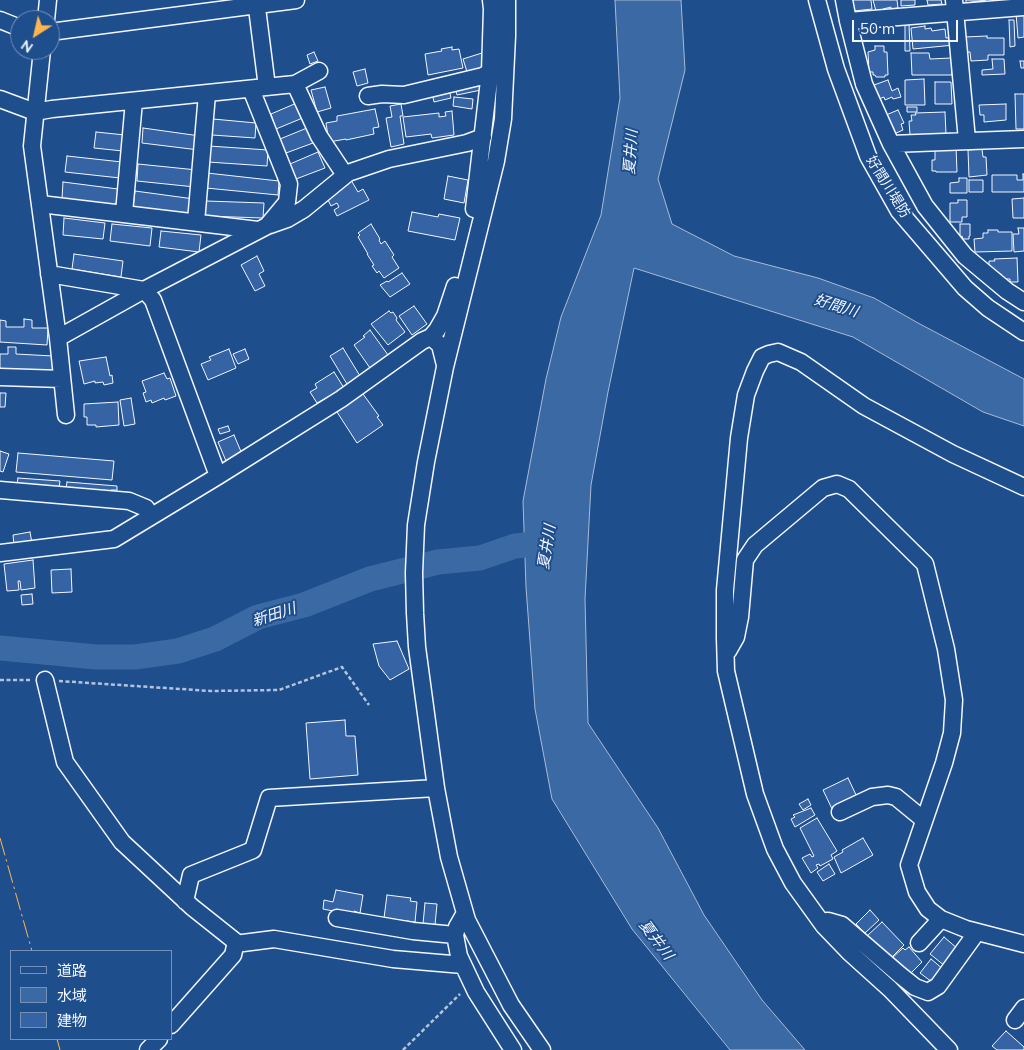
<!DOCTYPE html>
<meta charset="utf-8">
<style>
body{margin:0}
#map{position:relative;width:1024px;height:1050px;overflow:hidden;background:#1f4e8c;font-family:Mulish,"Noto Sans JP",sans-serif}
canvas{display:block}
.legend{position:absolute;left:10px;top:950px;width:162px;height:90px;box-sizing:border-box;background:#1f4e8c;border:1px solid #7391ba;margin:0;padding:6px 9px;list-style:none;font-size:15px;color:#f2f6ff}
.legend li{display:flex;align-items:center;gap:10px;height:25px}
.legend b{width:25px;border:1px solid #7391ba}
.north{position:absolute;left:10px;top:10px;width:50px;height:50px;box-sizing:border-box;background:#1f4e8c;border:1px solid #7391ba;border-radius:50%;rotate:215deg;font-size:14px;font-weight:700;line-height:20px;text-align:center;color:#f2f6ff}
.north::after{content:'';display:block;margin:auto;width:18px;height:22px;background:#ffb74d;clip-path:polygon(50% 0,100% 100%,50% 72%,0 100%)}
.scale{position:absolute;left:852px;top:20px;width:106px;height:22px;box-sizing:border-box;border:2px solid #f2f6ff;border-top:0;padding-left:6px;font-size:15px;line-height:18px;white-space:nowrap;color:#f2f6ff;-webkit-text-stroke:4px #1f4e8c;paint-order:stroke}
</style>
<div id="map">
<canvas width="1024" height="1050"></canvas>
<ul class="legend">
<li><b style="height:6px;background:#1f4e8c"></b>道路</li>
<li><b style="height:14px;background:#3b69a3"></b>水域</li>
<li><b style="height:14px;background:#3563a3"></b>建物</li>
</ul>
<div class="north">N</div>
<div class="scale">50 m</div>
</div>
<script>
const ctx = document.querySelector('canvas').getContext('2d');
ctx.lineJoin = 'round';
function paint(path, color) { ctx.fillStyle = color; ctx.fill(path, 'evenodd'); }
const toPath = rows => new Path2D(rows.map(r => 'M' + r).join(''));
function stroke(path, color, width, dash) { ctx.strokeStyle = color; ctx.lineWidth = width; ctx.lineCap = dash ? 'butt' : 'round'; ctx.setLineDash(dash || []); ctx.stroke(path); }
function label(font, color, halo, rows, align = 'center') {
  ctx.font = font + ' Mulish,"Noto Sans JP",sans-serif'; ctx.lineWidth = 4; ctx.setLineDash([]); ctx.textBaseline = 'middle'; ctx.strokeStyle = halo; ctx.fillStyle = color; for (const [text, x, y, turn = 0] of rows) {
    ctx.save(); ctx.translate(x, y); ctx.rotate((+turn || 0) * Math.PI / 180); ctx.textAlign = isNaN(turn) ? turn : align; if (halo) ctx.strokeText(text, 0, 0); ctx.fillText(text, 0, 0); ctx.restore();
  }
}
const water = toPath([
 [615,0,681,0,685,70,658,179,672,224,734,256,818,278,874,298,918,323,1024,379,1024,426,983,412,853,337,634,268,608,392,591,485,585,599,588,723,658,828,704,915,762,1000,805,1050,730,1050,632,929,552,799,535,709,526,587,523,501,546,379,561,317,601,215,620,98,615,0]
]);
paint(water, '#3b69a3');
stroke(water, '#a8bbd7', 1);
stroke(toPath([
 [0,648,96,657,135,657,178,651,215,639,258,617,304,605,370,579,438,562,480,558,515,546,545,543]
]), '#3b69a3', 25);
const building = toPath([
 [852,0,871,0,872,9,854,11,852,0],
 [873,0,897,0,898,8,891,9,891,7,883,9,883,10,876,11,873,0],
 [901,0,915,0,915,5,901,6,901,0],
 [927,0,941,0,942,4,928,5,927,0],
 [966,0,986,0,966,3,966,0],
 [1016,13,1024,13,1024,37,1018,38,1016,13],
 [1009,20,1014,20,1015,46,1010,47,1009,20],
 [905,23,909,23,910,51,905,51,905,23],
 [925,26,925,29,931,28,932,31,945,29,946,38,953,37,954,45,913,49,911,28,925,26],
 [987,36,987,38,1004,38,1004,55,988,55,988,60,971,61,970,52,965,52,965,37,987,36],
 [875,46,884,46,884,52,887,52,888,75,885,75,885,77,876,77,875,75,873,75,873,72,869,72,868,52,875,50,875,46],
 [452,47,452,50,459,49,463,68,428,75,425,54,442,51,441,49,452,47],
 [314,52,318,61,310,64,307,55,314,52],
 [482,53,487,69,468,75,463,59,482,53],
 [911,53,929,53,930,59,951,58,952,75,912,75,911,53],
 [992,59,1004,59,1005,74,982,75,982,70,993,69,992,59],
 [1020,61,1024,61,1024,68,1021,68,1020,61],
 [365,69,368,83,357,86,353,72,365,69],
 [924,79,925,105,905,105,905,80,924,79],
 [888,80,892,91,898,88,901,97,893,99,892,97,885,100,884,97,879,99,874,85,888,80],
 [479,82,481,90,457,95,455,87,479,82],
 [935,82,951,82,952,104,935,104,935,82],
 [325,87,331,108,317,112,311,90,325,87],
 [449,89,451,98,434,102,432,93,449,89],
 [1015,94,1024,94,1024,129,1016,129,1015,94],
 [454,97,473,99,472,109,453,106,454,97],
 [299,102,305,117,276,129,271,114,299,102],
 [401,104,403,116,400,116,404,144,391,147,386,118,392,117,390,106,401,104],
 [1006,104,1006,120,984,122,984,115,980,115,979,105,1006,104],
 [907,107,917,107,917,112,907,112,907,107],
 [375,109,379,127,373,128,374,134,346,140,346,139,329,142,326,123,337,121,337,116,375,109],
 [898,110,904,123,901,124,903,130,894,134,886,115,898,110],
 [452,111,454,135,432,138,431,134,406,137,403,117,439,113,439,117,446,116,445,112,452,111],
 [945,112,946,134,910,135,909,121,912,121,911,115,916,115,915,113,945,112],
 [213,119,256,123,255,138,212,135,213,119],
 [143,128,200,136,199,150,142,143,143,128],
 [307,128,313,143,286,153,280,139,307,128],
 [96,132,125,135,123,151,94,148,96,132],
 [209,146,268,150,267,166,208,162,209,146],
 [956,146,957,172,936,172,936,171,932,171,932,160,935,160,935,147,956,146],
 [982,149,983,157,986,157,987,175,969,177,968,150,982,149],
 [318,152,325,168,296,179,290,164,318,152],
 [67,156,122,162,120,178,65,172,67,156],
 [138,164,197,170,195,187,137,181,138,164],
 [207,173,279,181,278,195,206,188,207,173],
 [1023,174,1024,174,1024,192,992,192,992,175,1017,175,1017,180,1023,180,1023,174],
 [448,176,468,180,464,203,444,199,448,176],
 [959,178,967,178,967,193,950,193,950,183,959,182,959,178],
 [351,180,358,192,363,189,369,200,337,216,334,210,339,207,337,203,331,206,327,198,340,190,339,187,351,180],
 [969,180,983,180,983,192,969,192,969,180],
 [63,182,118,189,116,205,62,199,63,182],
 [135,191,194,199,192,215,133,208,135,191],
 [1024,198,1024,218,1013,218,1012,199,1024,198],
 [958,200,967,200,967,217,962,217,962,222,950,222,950,203,958,203,958,200],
 [206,201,264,203,263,218,205,216,206,201],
 [412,212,438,217,439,214,460,218,455,240,408,231,412,212],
 [64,218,105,223,103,239,63,235,64,218],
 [112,224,152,228,150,246,110,241,112,224],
 [371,224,380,239,379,240,381,244,385,241,394,255,392,257,399,268,384,278,379,271,377,273,372,266,374,265,367,254,368,254,358,237,360,235,358,233,371,224],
 [960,224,970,224,970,236,969,236,969,239,963,239,962,236,960,237,960,224],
 [1018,228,1024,228,1024,251,1014,252,1013,234,1019,234,1018,228],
 [988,230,998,230,998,232,1012,232,1012,251,975,252,974,239,983,238,983,233,988,233,988,230],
 [161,231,201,235,199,252,159,247,161,231],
 [74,254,123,261,121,277,72,269,74,254],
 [257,256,264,271,259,274,265,286,255,291,241,265,257,256],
 [1017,258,1018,282,1010,282,1010,279,1001,279,1001,274,993,273,989,271,989,261,995,261,994,259,1017,258],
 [402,273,410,284,390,297,380,285,387,281,388,282,402,273],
 [414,306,427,324,412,335,399,316,414,306],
 [389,311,391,313,393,312,397,318,396,320,405,332,388,345,371,324,389,311],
 [24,319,32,320,32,328,48,328,47,345,0,342,0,320,6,321,6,327,24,327,24,319],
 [370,330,388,355,370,368,354,345,365,337,363,336,370,330],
 [8,347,16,347,16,354,53,356,53,372,0,369,0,354,8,354,8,347],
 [343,348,360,376,347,384,330,356,343,348],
 [229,349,236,368,208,380,201,364,211,360,209,357,229,349],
 [245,349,249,359,238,364,233,354,245,349],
 [106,357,110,376,112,375,113,383,104,385,103,382,95,383,95,381,84,384,79,361,106,357],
 [334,372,344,388,317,403,310,392,317,388,315,384,334,372],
 [164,373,167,379,170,378,176,396,165,400,164,398,152,403,151,400,146,402,143,393,146,392,142,381,164,373],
 [0,393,6,393,5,407,0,407,0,393],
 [363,394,379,416,377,417,383,425,357,443,337,412,363,394],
 [131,398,135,424,124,426,120,400,131,398],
 [118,402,119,425,96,427,96,425,87,425,87,417,84,417,84,404,118,402],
 [228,426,230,431,220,434,218,429,228,426],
 [234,435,242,454,226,461,218,442,234,435],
 [0,451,9,454,3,472,0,471,0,451],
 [18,453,114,461,112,480,16,472,18,453],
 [18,478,60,481,59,488,17,484,18,478],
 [67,482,117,486,117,490,111,490,111,492,66,488,67,482],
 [30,532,32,543,14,545,13,535,30,532],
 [33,560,35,588,21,590,20,581,18,581,19,590,7,591,4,564,33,560],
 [71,569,72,592,52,593,51,570,71,569],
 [32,594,33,604,22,605,21,595,32,594],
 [397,641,409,669,390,680,379,666,373,644,397,641],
 [345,720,346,736,355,736,358,775,310,779,306,723,345,720],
 [848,778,858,799,833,811,823,790,848,778],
 [808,799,811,805,803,810,799,804,808,799],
 [811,808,815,815,795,827,791,819,795,817,793,815,811,808],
 [817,818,837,851,831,855,833,859,820,866,819,864,816,865,818,868,811,873,802,858,810,854,812,857,814,856,800,828,817,818],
 [863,838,873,855,841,873,834,857,843,852,842,850,863,838],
 [829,864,835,874,823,881,817,872,829,864],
 [336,890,363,895,360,913,354,911,353,915,323,909,324,900,333,902,336,890],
 [387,895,411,898,410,901,417,902,415,922,384,918,387,895],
 [425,903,437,904,435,925,423,924,425,903],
 [870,910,879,920,865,933,856,924,870,910],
 [882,922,904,945,889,960,867,936,882,922],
 [944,937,958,949,945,966,930,954,944,937],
 [909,947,922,962,909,975,892,958,903,948,905,950,909,947],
 [931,959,943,969,932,982,920,973,931,959],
 [1006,1031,1024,1047,1024,1050,997,1050,992,1046,1006,1031]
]);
paint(building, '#3563a3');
stroke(building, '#f2f6ff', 1);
const minor = toPath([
 [256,0,267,87],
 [507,0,507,36,503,119,496,161,445,367,426,462,416,525,414,573,415,613,417,647,436,788,449,857,467,920,511,1005,542,1050],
 [817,0,836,69,868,156,899,211,965,288,988,308,1024,332],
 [844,0,848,21,864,84,891,144,925,206,965,256,1007,291,1024,302],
 [954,0,967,140],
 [0,20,20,28],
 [46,20,48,0],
 [848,21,1024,7],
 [50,32,296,0],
 [42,50,32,146,58,338,66,415],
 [295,84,319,136,345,175],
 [368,96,382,94,404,95,483,76,490,72],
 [0,99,35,112,52,109,295,84,319,71],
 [891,144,1024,139],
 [40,204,258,230],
 [474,209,490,72,492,9,491,0],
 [124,213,134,101],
 [196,222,207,94],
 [270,225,287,219,304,209,348,173,389,159,467,143,483,137],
 [49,274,144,290,153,300,218,476],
 [431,337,437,330,445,316,455,286],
 [58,338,144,290,267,226,287,202,289,184,251,89],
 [0,377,62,379],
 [0,490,129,501,146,508,151,516],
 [0,553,114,539,218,476,341,399,422,341,431,337,440,345,445,365],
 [728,651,736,637,740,617,745,560,755,545,823,488,837,484,849,489,925,564,946,649,954,700,952,733,944,763,909,865,917,892,928,909,941,919,966,929,1024,944],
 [45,680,65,762,122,842,192,907,236,942,233,955,171,1025],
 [840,812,872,797,888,795,896,797,924,820],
 [185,901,191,875,253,850,269,798,436,788],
 [465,913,457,927,455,935,459,956,476,992,513,1050],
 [337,918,413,931,455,935],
 [821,922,828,921,842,925,900,975,915,987,928,992,938,986,977,932],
 [919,943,941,919],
 [235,944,274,939,393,959,463,965],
 [1015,1020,1024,1008],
 [148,1050,159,1039],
 [949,1050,890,989,849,952,824,926,793,883,775,849,755,794,726,671,725,638,725,590,739,438,746,395,755,371,762,357,769,354,778,352,801,362,864,406,953,454,1024,487]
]);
stroke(minor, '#f2f6ff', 19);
stroke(toPath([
 [0,680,32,680],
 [59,681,211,691,279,690,342,667,369,705],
 [403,1050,460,994]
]), '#b3c4dc', 2.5, [4, 2.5]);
stroke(minor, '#1f4e8c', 16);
stroke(toPath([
 [0,838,32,951],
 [57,1039,60,1050]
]), '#ffb74d', 1, [18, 4, 2.5, 4]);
label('14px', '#f2f6ff', '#1f4e8c', [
 ["好間川堤防",888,187,58]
]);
label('italic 15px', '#f2f6ff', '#1f4e8c', [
 ["夏井川",631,152,-86],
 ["好間川",836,306,17],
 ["夏井川",547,547,-81],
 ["新田川",274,615,-18],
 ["夏井川",656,940,53]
]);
</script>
